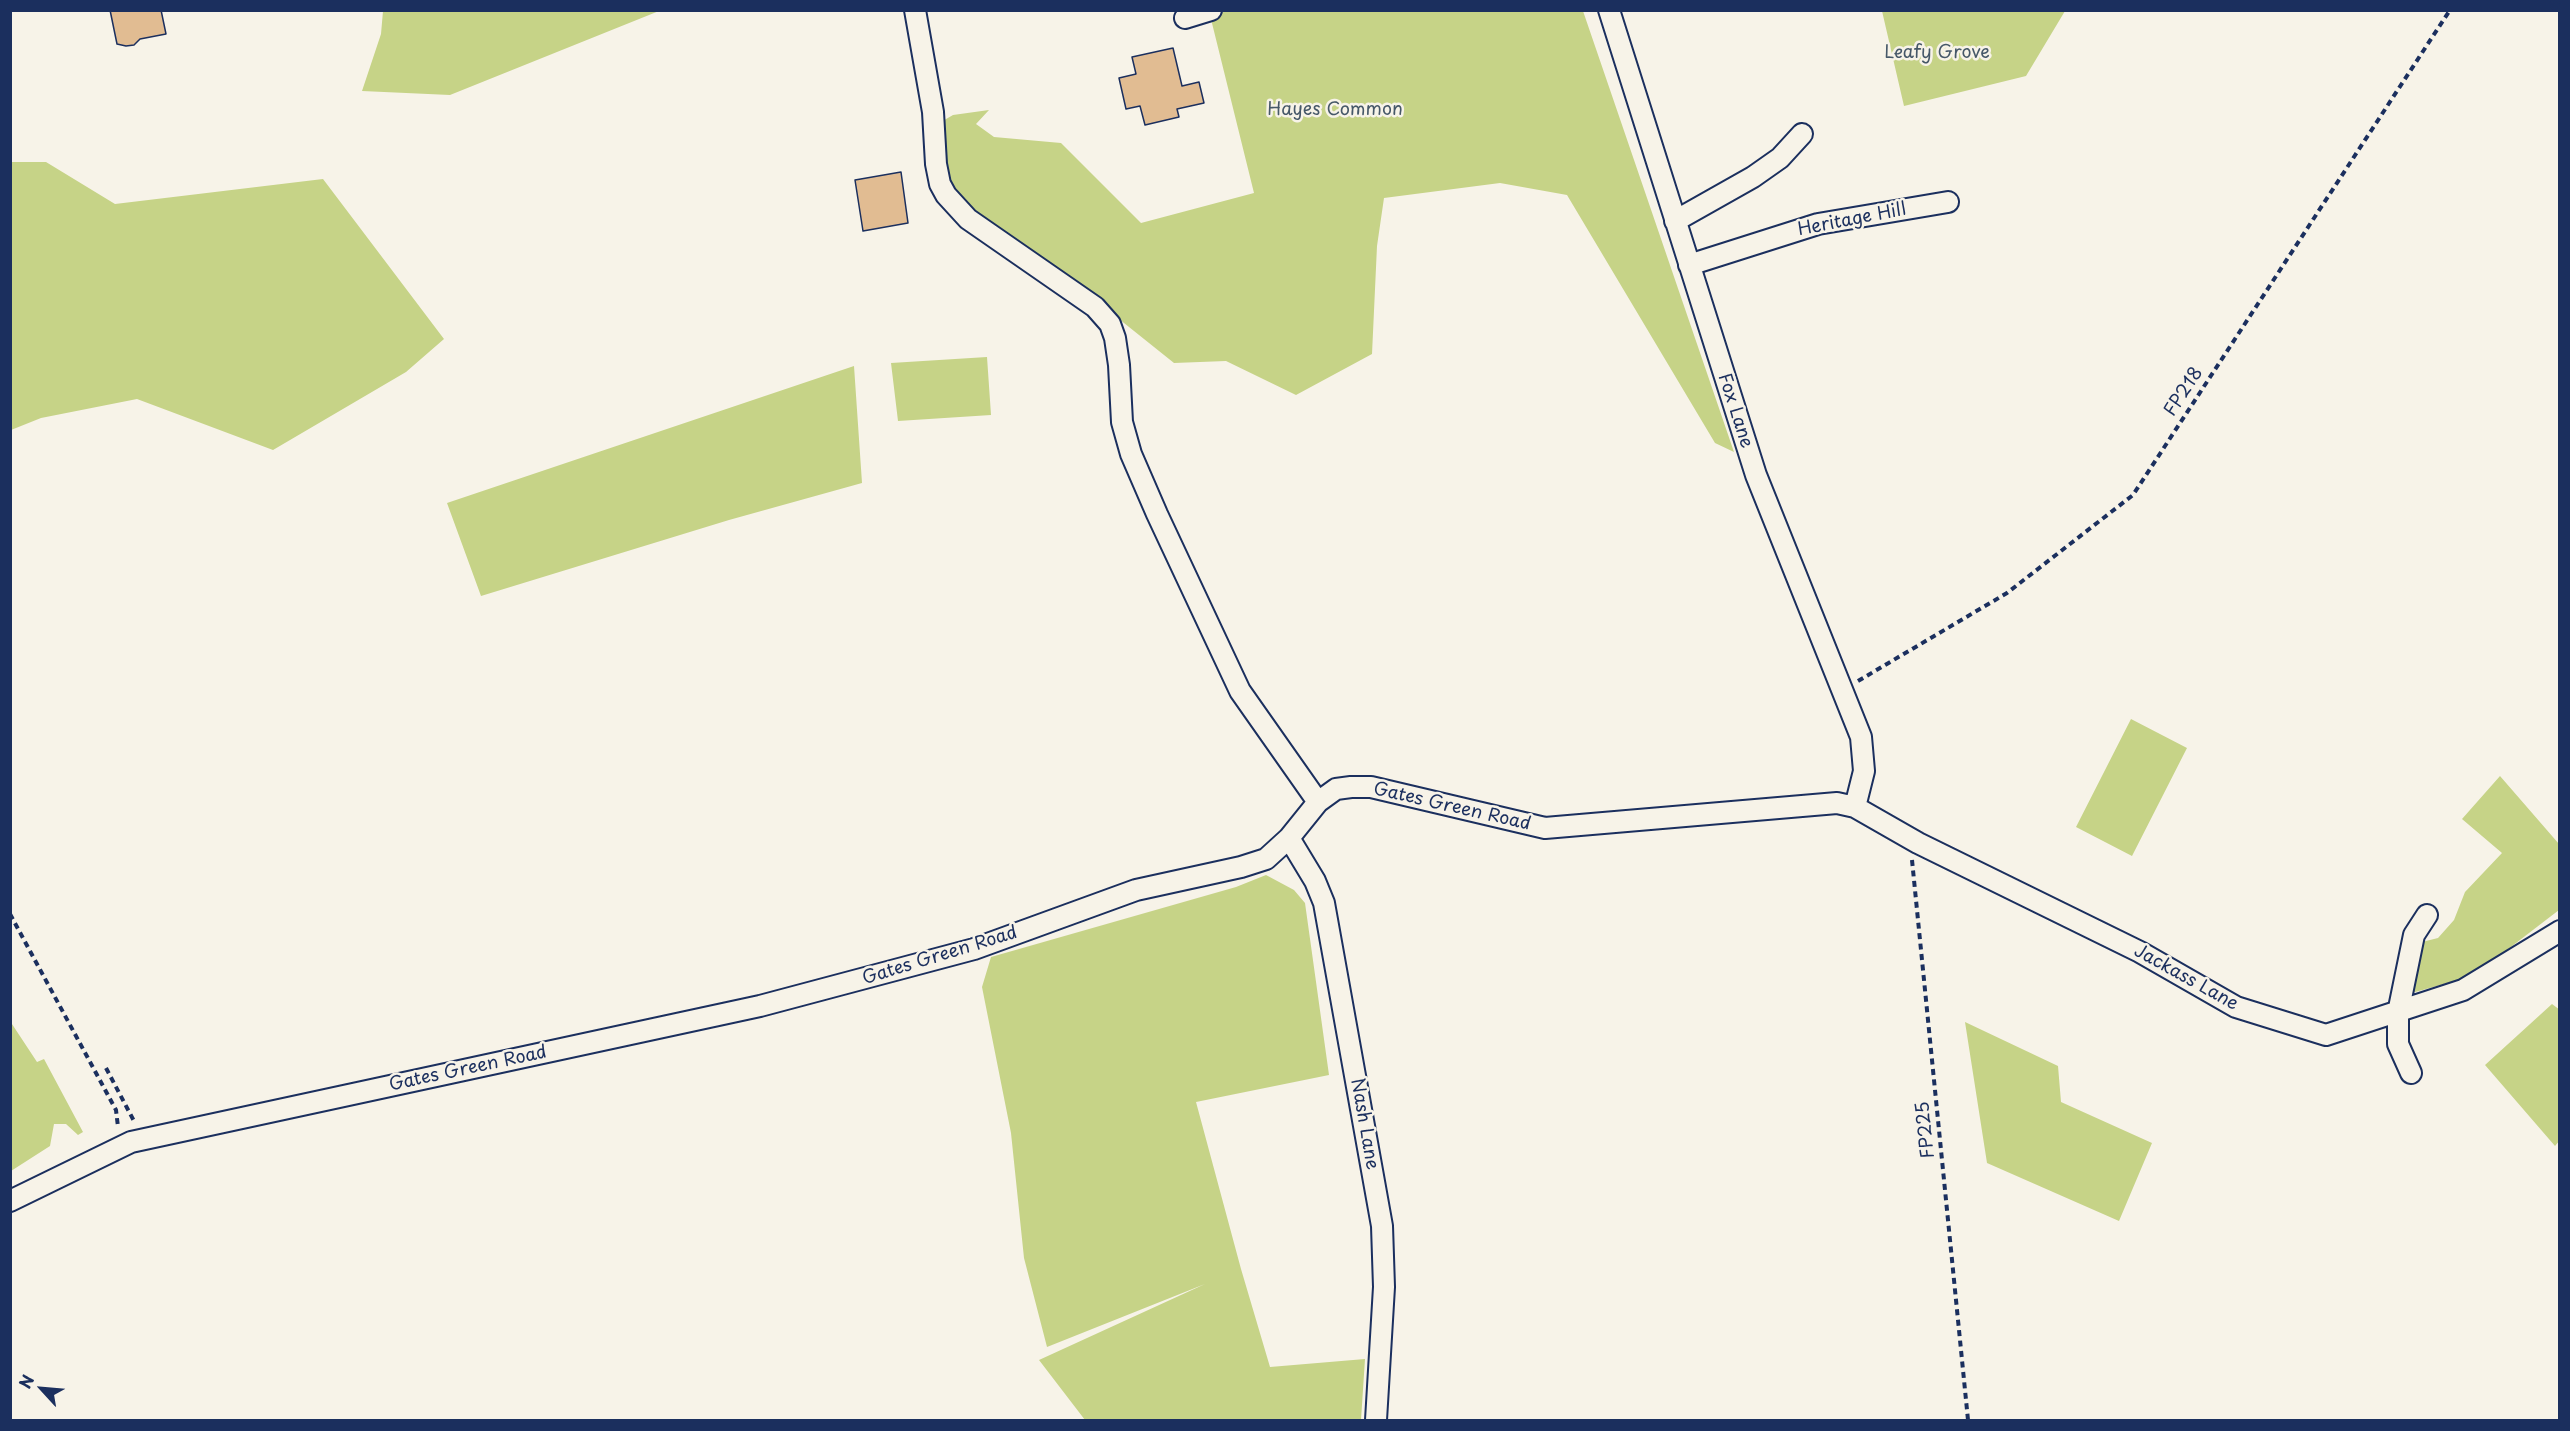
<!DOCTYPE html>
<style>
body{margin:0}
#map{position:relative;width:2570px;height:1431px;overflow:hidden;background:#f7f3e8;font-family:"Playpen Sans",sans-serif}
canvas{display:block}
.frame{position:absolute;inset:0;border:12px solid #1b2f5e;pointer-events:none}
.north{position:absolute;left:12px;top:1359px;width:60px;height:60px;-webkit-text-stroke:4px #f7f3e8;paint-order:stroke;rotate:296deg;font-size:16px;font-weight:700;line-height:24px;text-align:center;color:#1b2f5e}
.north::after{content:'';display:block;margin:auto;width:21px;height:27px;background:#1b2f5e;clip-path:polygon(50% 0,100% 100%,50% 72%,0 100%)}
</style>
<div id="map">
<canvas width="2570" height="1431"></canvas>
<div class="frame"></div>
<div class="north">N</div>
</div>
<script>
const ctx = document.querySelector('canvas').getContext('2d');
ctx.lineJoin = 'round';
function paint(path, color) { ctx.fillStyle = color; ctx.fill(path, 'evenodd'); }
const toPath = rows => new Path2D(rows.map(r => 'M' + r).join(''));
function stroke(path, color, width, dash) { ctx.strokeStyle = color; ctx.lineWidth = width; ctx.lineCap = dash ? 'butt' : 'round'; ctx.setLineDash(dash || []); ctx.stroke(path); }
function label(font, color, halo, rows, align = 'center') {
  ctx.font = font + ' "Playpen Sans",sans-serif'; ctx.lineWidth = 5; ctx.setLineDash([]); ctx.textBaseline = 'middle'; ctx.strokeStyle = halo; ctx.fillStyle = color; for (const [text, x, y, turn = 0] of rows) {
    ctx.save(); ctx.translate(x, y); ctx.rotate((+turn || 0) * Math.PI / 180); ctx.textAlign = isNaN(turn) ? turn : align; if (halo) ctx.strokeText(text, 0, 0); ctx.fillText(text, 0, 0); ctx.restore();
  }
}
paint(toPath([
 [383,11,383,10,659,11,450,95,362,91,381,34],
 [1209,11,1583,11,1734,452,1715,443,1567,195,1500,183,1384,198,1377,246,1372,354,1296,395,1226,361,1174,363,1114,315,983,222,950,188,943,168,941,122,953,115,989,110,976,124,994,137,1061,143,1141,223,1254,193],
 [1882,11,1882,10,2065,11,2026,76,1904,106],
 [11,162,46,162,115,204,323,179,444,339,406,372,273,450,137,399,41,418,11,430],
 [987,357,991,415,898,421,891,363],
 [854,366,862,483,729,520,481,596,447,503],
 [2131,719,2187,748,2132,856,2076,827],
 [2500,776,2559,844,2559,910,2473,976,2408,994,2418,943,2438,938,2454,920,2465,892,2502,853,2462,819],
 [1266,875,1294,890,1305,903,1329,1075,1196,1102,1241,1269,1270,1367,1365,1359,1361,1420,1085,1420,1039,1360,1205,1284,1047,1347,1024,1258,1011,1133,982,987,991,957,1236,887],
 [2552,1004,2560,1010,2560,1140,2555,1146,2485,1065],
 [10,1021,37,1062,44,1059,83,1132,78,1135,66,1124,54,1124,50,1146,11,1171],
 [1965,1022,2058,1066,2061,1102,2152,1143,2119,1221,1987,1163]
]), '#c6d387');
const building = toPath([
 [110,10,161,10,166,34,140,39,134,45,126,46,117,44,110,10],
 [1173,48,1182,86,1199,82,1204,103,1177,109,1179,117,1145,125,1140,106,1126,109,1119,78,1136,74,1132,57,1173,48],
 [901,172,908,223,863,231,855,180,901,172]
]);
paint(building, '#e1bc92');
stroke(building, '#1b2f5e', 1.5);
const minor = toPath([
 [915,10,933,112,936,164,940,184,946,195,968,219,1095,307,1110,324,1115,338,1119,365,1122,422,1131,454,1157,514,1240,691,1318,802],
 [1609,10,1756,475,1861,737,1864,771,1855,807],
 [1185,18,1211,10],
 [1675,221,1753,177,1780,158,1802,134],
 [1689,265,1818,224,1948,202],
 [1289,838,1315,881,1324,903,1382,1226,1384,1287,1376,1420],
 [2411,1073,2398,1044,2398,1013,2414,935,2427,915],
 [10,1201,131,1142,760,1006,974,949,1136,890,1241,867,1266,859,1289,838,1318,802,1336,789,1351,787,1371,787,1545,828,1837,803,1855,807,1918,843,2140,952,2236,1007,2326,1035,2463,990,2560,931]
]);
stroke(minor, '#1b2f5e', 24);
stroke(toPath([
 [1858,681,2007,593,2133,495,2450,10],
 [1912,860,1968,1420],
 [10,914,116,1110,118,1127],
 [106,1068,135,1123]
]), '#1b2f5e', 4, [6, 4.5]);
stroke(minor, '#f7f3e8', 20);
label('18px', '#465868', '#f7f3e8', [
 ["Leafy Grove",1937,53],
 ["Hayes Common",1335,110]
]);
label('18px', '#1b2f5e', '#f7f3e8', [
 ["Heritage Hill",1852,220,-11],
 ["FP218",2184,392,-57],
 ["Fox Lane",1735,411,72],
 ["Gates Green Road",1452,807,13],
 ["Gates Green Road",940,956,-17],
 ["Jackass Lane",2186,978,29],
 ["Gates Green Road",468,1069,-12],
 ["Nash Lane",1364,1124,80],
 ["FP225",1926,1130,-96]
]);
</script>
